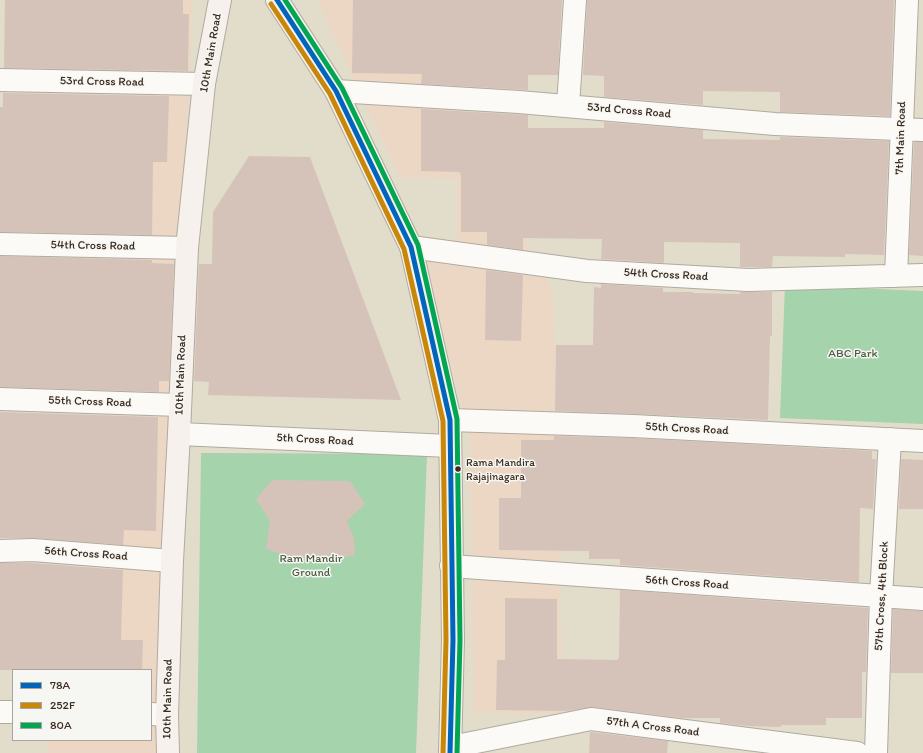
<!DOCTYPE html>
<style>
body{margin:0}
#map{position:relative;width:923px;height:753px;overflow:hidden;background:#e2dcca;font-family:Itim,sans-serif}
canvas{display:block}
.legend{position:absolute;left:12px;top:669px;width:140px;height:72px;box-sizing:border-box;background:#f6f6f2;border:1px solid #aba49d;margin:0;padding:5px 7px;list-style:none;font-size:12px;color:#3b2a1e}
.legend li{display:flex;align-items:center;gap:8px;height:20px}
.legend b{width:20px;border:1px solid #aba49d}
</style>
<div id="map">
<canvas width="923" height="753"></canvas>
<ul class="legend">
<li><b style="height:5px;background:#0065bd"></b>78A</li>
<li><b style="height:5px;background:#c88708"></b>252F</li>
<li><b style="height:5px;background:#00a651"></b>80A</li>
</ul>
</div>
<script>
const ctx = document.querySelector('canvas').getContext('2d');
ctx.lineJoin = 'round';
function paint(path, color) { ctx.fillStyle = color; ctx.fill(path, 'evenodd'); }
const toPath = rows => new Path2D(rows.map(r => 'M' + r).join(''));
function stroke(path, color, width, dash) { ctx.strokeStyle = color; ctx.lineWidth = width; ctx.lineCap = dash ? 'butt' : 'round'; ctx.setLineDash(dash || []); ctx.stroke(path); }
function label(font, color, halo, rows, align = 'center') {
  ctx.font = font + ' Itim,sans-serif'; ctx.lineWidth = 3; ctx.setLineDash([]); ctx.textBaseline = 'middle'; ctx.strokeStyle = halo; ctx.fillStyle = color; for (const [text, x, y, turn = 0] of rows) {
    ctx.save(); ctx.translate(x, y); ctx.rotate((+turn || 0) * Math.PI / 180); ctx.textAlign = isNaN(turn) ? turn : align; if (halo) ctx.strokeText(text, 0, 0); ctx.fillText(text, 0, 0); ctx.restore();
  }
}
paint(toPath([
 [123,0,193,0,159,704,151,704,151,670,118,670],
 [317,0,394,0,553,291,563,714,474,712,470,435,417,239,457,240,458,179,400,177],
 [151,724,157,724,156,753,47,753,47,740,151,740]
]), '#ecd7c5');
paint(toPath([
 [785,285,923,291,923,424,780,418],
 [201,453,427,454,416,753,197,753]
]), '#a4d3ac');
paint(toPath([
 [5,0,183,0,183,14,189,14,188,71,4,68],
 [353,0,562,0,558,75,528,75,528,90,421,84,422,74,352,73],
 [587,0,894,0,890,116,780,112,780,92,703,91,703,105,604,97,604,76,583,75],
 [3,93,169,96,167,162,153,162,152,235,0,232,0,107,3,107],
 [421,109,528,115,528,128,604,128,604,122,703,130,703,139,780,140,780,137,889,141,884,255,845,254,845,257,773,256,772,267,740,267,740,243,664,242,664,263,601,259,602,239,523,238,523,250,487,245,487,232,461,232,461,175,460,175,460,172,421,171],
 [914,142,923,142,923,256,909,255],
 [249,156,310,157,401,400,208,395,209,382,194,381,199,264,212,264,213,212],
 [0,256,152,260,152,263,174,264,169,381,159,381,159,392,0,387],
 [486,270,523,275,521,341,485,340],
 [601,284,663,288,663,292,693,292,693,293,740,294,740,292,772,292,772,336,770,336,768,420,634,414,555,411,556,345,593,345,594,287,601,288],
 [0,412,158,417,156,531,124,530,123,545,34,538,0,538],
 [554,436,632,438,872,451,872,459,876,459,873,509,860,508,859,582,620,565,620,559,589,559,589,551,499,550,499,498,521,498,521,440,554,440],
 [901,459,923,460,923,509,899,509],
 [272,480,350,481,365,504,347,521,354,538,355,555,327,561,299,560,266,549,270,521,256,499],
 [0,563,33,563,123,570,121,640,143,640,142,670,0,670],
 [620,590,868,608,866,672,862,672,862,718,826,718,826,725,781,725,781,727,748,726,720,723,720,718,681,718,593,707,567,711,496,710,497,660,505,660,505,598,557,599,557,659,618,660,618,658,619,658],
 [893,609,923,611,923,673,891,673],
 [590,732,668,741,667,753,589,753]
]), '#d5c3ba');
const street = toPath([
 [0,80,204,84],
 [336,91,519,102,775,124,923,130],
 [568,106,575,0],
 [0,244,187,248],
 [411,247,587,271,748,280,923,275],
 [896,276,907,0],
 [0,399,180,405],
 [450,420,633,426,923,441],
 [179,434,450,446],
 [0,551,33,550,172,561],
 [451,566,923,599],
 [0,712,13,712],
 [151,714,167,715],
 [451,747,591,719,857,753],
 [876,753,881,596,890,439]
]);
const secondary = toPath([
 [277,0,336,91,411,247,450,420,453,640,450,753],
 [168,753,167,715,172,561,179,434,187,248,204,84,220,0]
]);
stroke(street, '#b0ab9f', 24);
stroke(secondary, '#b0ab9f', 24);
stroke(street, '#fbfaf7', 22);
stroke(secondary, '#f6f1ed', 22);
stroke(toPath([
 [277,0,336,91,411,247,450,420,453,640,450,753]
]), '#0065bd', 5);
stroke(toPath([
 [271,4,330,94,404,249,443,421,446,640,443,753]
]), '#c88708', 5);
stroke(toPath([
 [285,0,342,88,418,245,457,419,460,640,457,753]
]), '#00a651', 5);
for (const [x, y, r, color] of [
 [458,469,3.5,"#3b2a1e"]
]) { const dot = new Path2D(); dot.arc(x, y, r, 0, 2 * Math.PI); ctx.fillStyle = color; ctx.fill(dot); stroke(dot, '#f6f6f2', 1.5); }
label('11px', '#3b2a1e', '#f6f6f2', [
 ["Rama Mandira",466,463],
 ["Rajajinagara",466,477]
], 'left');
label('12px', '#3b2a1e', '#f6f6f2', [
 ["10th Main Road",211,53,-80],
 ["53rd Cross Road",102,82,1],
 ["53rd Cross Road",629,111,5],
 ["7th Main Road",901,138,-88],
 ["54th Cross Road",93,246,1],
 ["54th Cross Road",666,275,3],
 ["10th Main Road",181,375,-88],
 ["55th Cross Road",90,402,2],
 ["55th Cross Road",687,429,3],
 ["5th Cross Road",315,440,3],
 ["56th Cross Road",86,554,4],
 ["56th Cross Road",687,583,4],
 ["57th Cross, 4th Block",882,596,-87],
 ["10th Main Road",168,699,-89],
 ["57th A Cross Road",653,727,7]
]);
label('12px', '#4c5b41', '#f6f6f2', [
 ["ABC Park",853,354],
 ["Ram Mandir",311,559],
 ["Ground",311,573]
]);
</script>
